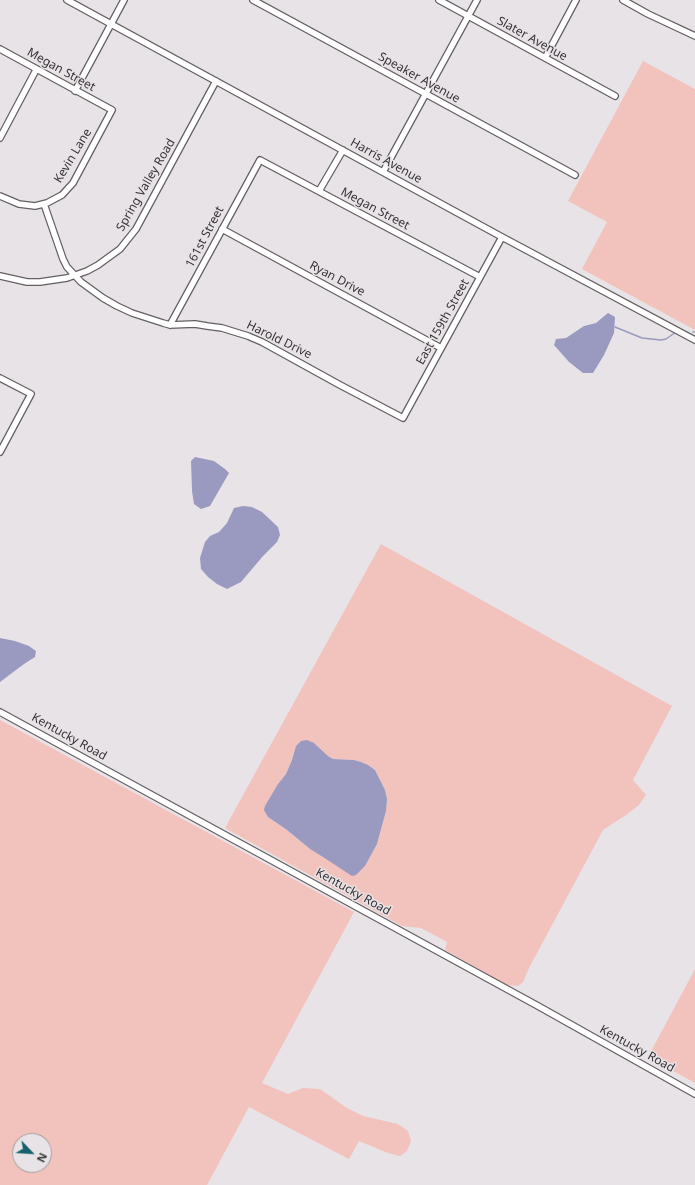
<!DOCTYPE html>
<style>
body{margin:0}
#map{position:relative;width:695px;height:1185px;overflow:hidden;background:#e8e3e7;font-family:"Noto Sans",sans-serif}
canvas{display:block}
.north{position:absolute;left:12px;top:1133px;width:40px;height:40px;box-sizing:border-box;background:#e8e3e7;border:1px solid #a19da0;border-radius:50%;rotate:115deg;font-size:11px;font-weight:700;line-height:16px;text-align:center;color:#363435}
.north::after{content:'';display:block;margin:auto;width:14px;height:18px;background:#14606c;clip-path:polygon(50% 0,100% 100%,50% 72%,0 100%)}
</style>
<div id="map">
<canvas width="695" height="1185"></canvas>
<div class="north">N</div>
</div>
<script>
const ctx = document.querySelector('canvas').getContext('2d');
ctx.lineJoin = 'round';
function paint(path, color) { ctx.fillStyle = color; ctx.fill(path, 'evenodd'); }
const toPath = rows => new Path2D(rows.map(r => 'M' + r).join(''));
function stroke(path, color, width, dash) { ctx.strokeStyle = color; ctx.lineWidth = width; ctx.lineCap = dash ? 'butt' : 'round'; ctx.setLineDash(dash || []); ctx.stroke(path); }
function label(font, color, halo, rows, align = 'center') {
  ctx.font = font + ' "Noto Sans",sans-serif'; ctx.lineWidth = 3; ctx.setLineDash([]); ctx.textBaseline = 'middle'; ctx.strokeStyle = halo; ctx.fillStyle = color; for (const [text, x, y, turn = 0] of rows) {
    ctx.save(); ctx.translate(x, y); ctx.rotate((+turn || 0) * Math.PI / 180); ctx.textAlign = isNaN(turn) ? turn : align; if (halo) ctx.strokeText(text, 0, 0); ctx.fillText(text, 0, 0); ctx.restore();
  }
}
paint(toPath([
 [643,61,695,89,695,330,582,269,607,222,568,201],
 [381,544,672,706,633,780,646,795,639,805,626,815,603,830,529,968,523,982,518,986,507,985,445,950,447,942,421,928,402,926,225,828],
 [314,743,328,756,333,759,354,760,361,762,368,765,375,770,385,790,387,799,386,811,377,844,365,866,356,875,310,849,287,830,268,817,278,784,286,774,292,760,296,746],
 [0,720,354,912,262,1083,288,1094,303,1088,320,1089,347,1108,363,1116,398,1124,408,1131,411,1141,407,1151,400,1156,388,1153,359,1141,349,1159,249,1107,207,1185,0,1185],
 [20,1141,44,1141,44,1165,20,1165],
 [695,969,695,1083,648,1057]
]), '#f2c2bd');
paint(toPath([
 [608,313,615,317,614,333,604,355,593,373,583,373,569,362,554,345,556,339,566,338,584,326,596,323],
 [195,457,214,461,225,469,229,473,210,506,201,509,194,504,192,491,191,461],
 [243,506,252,507,262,512,278,527,280,535,277,542,263,556,241,582,227,589,217,584,208,577,201,569,200,558,205,542,210,536,219,532,227,523,234,508],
 [0,638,15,641,29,646,36,651,35,657,24,664,0,682],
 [307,740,314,743,328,756,333,759,354,760,361,762,368,765,375,770,385,790,387,799,386,811,377,844,365,866,356,875,352,876,323,857,310,849,287,830,268,817,264,810,265,806,278,784,286,774,292,760,296,746,301,741]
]), '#9a9ac0');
stroke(toPath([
 [615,327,642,338,661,340,666,339,676,332],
 [693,332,695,332]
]), '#9a9ac0', 1.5);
const minor = toPath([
 [67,0,502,237,695,340],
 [253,0,575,175],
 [439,0,615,96],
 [623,0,648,14,695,36],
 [0,49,112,110,73,183,62,195,47,203,35,206,19,204,0,196],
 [545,58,576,0],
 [75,91,124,0],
 [0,138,36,70],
 [383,172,477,0],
 [319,191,343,150],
 [44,204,63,259,67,267,81,282,103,298,117,306,132,313,163,323,170,325,195,324,207,326,222,328,248,336,262,342,340,385,403,418,502,237],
 [222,229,441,348],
 [0,276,27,282,40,282,67,278,87,271,98,265,120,249,136,229,216,81],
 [170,325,260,160,480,277],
 [0,378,31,394,0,452],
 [0,712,538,1006,695,1094]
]);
stroke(minor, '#635f62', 8);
stroke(minor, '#fff', 5.5);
label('12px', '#363435', '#e8e3e7', [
 ["Slater Avenue",532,39,29],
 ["Megan Street",61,70,29],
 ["Speaker Avenue",419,78,29],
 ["Kevin Lane",73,156,-59],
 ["Harris Avenue",386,161,29],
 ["Spring Valley Road",146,185,-60],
 ["Megan Street",375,209,28],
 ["161st Street",205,237,-62],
 ["Ryan Drive",337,279,28],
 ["East 159th Street",443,322,-61],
 ["Harold Drive",279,340,26],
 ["Kentucky Road",69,737,29],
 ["Kentucky Road",353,892,29],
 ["Kentucky Road",637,1049,29]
]);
</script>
